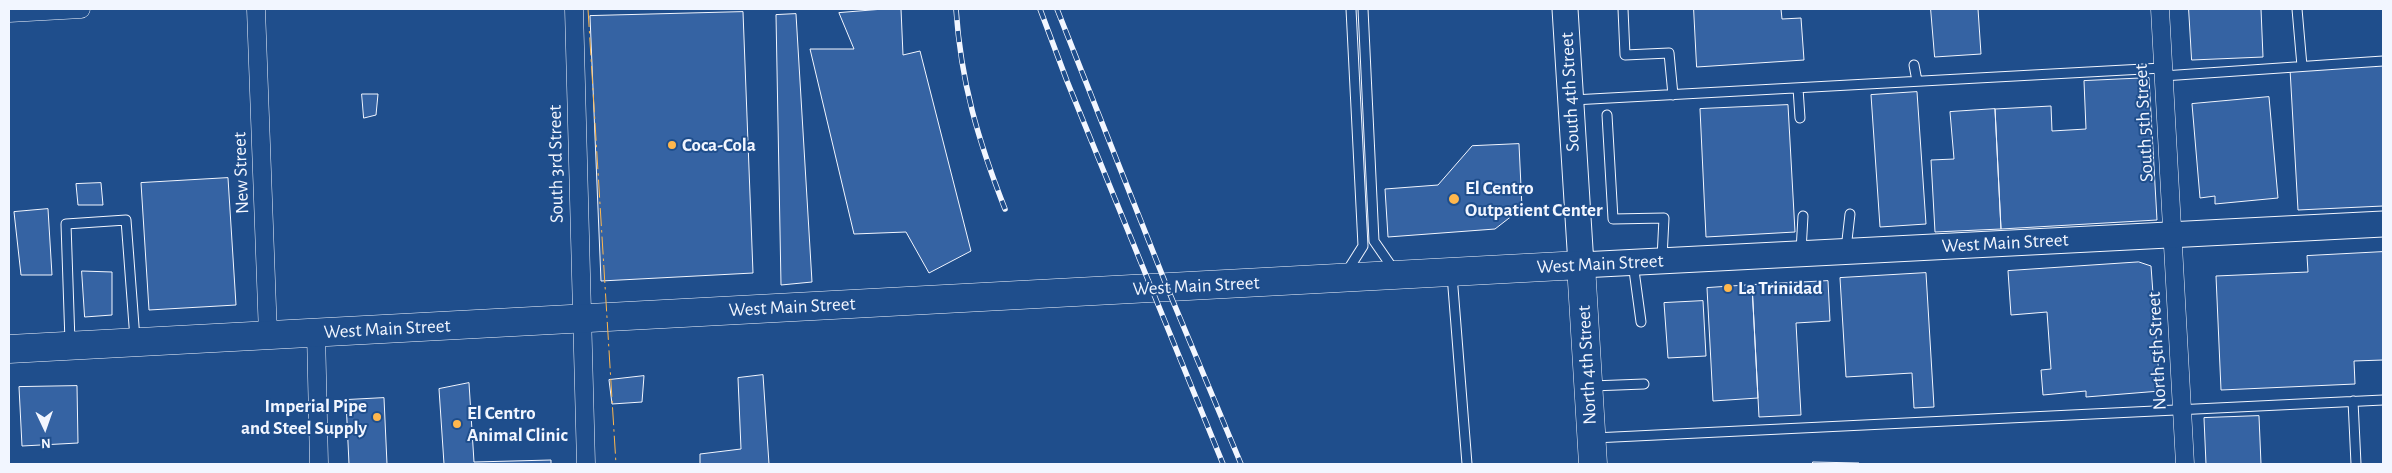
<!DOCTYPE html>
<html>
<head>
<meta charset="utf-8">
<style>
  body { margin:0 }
  #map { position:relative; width:2392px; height:473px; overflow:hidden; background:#1f4e8c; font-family:"Alegreya Sans",sans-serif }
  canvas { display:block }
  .frame { position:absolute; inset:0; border:10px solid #f2f6ff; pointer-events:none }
  .north { position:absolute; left:20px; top:403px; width:50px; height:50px; -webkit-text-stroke:4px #1f4e8c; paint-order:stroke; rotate:177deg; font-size:14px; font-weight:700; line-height:20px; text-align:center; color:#f2f6ff }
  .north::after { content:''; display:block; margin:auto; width:18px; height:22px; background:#f2f6ff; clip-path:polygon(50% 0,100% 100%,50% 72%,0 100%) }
</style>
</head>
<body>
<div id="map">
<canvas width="2392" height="473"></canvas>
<div class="frame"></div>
<div class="north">N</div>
</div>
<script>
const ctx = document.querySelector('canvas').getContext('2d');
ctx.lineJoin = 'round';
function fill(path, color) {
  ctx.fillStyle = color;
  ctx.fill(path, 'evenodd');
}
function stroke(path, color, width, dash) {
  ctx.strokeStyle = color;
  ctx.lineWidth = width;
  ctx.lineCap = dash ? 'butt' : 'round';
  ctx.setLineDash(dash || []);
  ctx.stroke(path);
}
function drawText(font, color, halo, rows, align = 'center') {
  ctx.font = font + ' "Alegreya Sans",sans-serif';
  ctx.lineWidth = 4;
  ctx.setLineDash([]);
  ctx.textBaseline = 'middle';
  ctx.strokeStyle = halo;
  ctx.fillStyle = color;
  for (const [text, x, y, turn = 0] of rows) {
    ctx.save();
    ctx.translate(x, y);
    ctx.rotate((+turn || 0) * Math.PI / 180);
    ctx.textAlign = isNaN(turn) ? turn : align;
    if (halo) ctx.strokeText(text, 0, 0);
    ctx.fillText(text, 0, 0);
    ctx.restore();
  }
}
const building = new Path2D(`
  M884,9H901L903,55L920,51L971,251L929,273L906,232L854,234L810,49H854L839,13Z
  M1694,9H1781L1782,19L1801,18L1804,60L1697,67Z
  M1931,9H1978L1981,54L1935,57Z
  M2189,9H2261L2263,57L2192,60Z
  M743,12L753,273L601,281L590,16Z
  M796,14L812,282L781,285L776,15Z
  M2383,64V206L2298,210L2290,69Z
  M2149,78L2157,220L2001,229L1995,109L2051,106L2052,131L2086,129L2084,81Z
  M1917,92L1926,224L1880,227L1871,95Z
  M362,94H378L376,115L364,118Z
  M2269,97L2278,198L2215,204V196L2200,198L2192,104Z
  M1788,105L1795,232L1706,237L1700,109Z
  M1995,109L2001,229L1935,232L1931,160L1954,159L1950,112Z
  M1519,144L1522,208L1495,229L1388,237L1385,189L1438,185L1472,146Z
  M228,178L236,305L149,310L141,183Z
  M101,183L103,205H78L76,184Z
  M48,209L52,275H21L14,212Z
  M2383,252V360L2354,361L2355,384L2221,390L2216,276L2308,272L2307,256Z
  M2139,262L2151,266L2160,391L2086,397V391L2043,395L2041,370L2051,369L2047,312L2011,315L2008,271Z
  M82,271L112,272V315L85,317Z
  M1926,273L1934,407L1914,408L1912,373L1846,377L1840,278Z
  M1828,281L1830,321L1796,323L1801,415L1759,417L1752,285Z
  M1752,285L1758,398L1713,401L1707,288Z
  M1703,301L1706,356L1668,358L1664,303Z
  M763,375L769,464H700V454L741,449L738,378Z
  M644,376L642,402L612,404L609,380Z
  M469,383L474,462L551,460V464H444L439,389Z
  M77,386L78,443L22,446L19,387Z
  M384,398L387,464H349L346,400Z
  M2259,416L2261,464H2206L2204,418Z
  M1813,462L1859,463V464H1813Z`);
fill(building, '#3563a3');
stroke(building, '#f2f6ff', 1);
const lane = new Path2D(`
  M1363,9L1374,241L1394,270
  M1623,9L1625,55L1669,53L1673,95
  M2297,9L2302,66
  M1914,65L1917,81
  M2163,76L2383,61
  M1798,88L1800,118
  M1573,100L2162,68
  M1607,115L1613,219L1664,218L1662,258
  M1846,249L1850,214
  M1801,251L1803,216
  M1633,263L1641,322
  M1346,273L1363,246L1351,9
  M1452,275L1467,464
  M70,342L66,224L126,220L135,339
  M1592,386L1644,384
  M2353,401L2356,464
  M1594,438L2383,400`);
const street = new Path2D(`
  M256,9L268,335
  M574,9L586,464
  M2160,9L2185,464
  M9,13L81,9
  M316,332L319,464`);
const secondary = new Path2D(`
  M1565,9L1581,265L2383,224`);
const primary = new Path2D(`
  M9,349L1581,265L1593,464`);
stroke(lane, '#f2f6ff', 11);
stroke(street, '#f2f6ff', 19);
stroke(secondary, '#f2f6ff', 27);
stroke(primary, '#f2f6ff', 29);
stroke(lane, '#1f4e8c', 9);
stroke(street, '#1f4e8c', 18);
stroke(secondary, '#1f4e8c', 25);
stroke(primary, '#1f4e8c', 28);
const rail = new Path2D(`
  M956,9C961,83 978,140 1005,209
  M1040,9L1067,81L1223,464
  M1057,9L1167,287L1241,464`);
stroke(rail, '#f2f6ff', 5.5);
stroke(rail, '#1f4e8c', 4, [11]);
stroke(new Path2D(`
  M588,9L616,464`), '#ffb74d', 1, [18, 4, 2.5, 4]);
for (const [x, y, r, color] of [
  [672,145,5,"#ffb74d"],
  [1454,199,6,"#ffb74d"],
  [1728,288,5,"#ffb74d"],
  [377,417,5,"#ffb74d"],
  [457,424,5,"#ffb74d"]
]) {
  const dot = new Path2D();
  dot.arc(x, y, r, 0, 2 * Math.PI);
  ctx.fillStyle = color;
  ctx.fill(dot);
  stroke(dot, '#1f4e8c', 2);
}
drawText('19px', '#f2f6ff', '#1f4e8c', [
  ["South 4th Street",1570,92,-93],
  ["South 5th Street",2144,123,-93],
  ["South 3rd Street",556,164,-91],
  ["New Street",241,173,-92],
  ["West Main Street",2005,243,-3],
  ["West Main Street",1600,264,-3],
  ["West Main Street",1196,286,-3],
  ["West Main Street",792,307,-3],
  ["West Main Street",387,329,-3],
  ["North 5th Street",2157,351,-93],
  ["North 4th Street",1587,365,-93]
]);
drawText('bold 19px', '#f2f6ff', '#1f4e8c', [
  ["Coca-Cola",682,145],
  ["El Centro",1465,188],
  ["Outpatient Center",1465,210],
  ["La Trinidad",1738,288],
  ["Imperial Pipe",367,406,"right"],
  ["and Steel Supply",367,428,"right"],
  ["El Centro",467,413],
  ["Animal Clinic",467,435]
], 'left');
</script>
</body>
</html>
